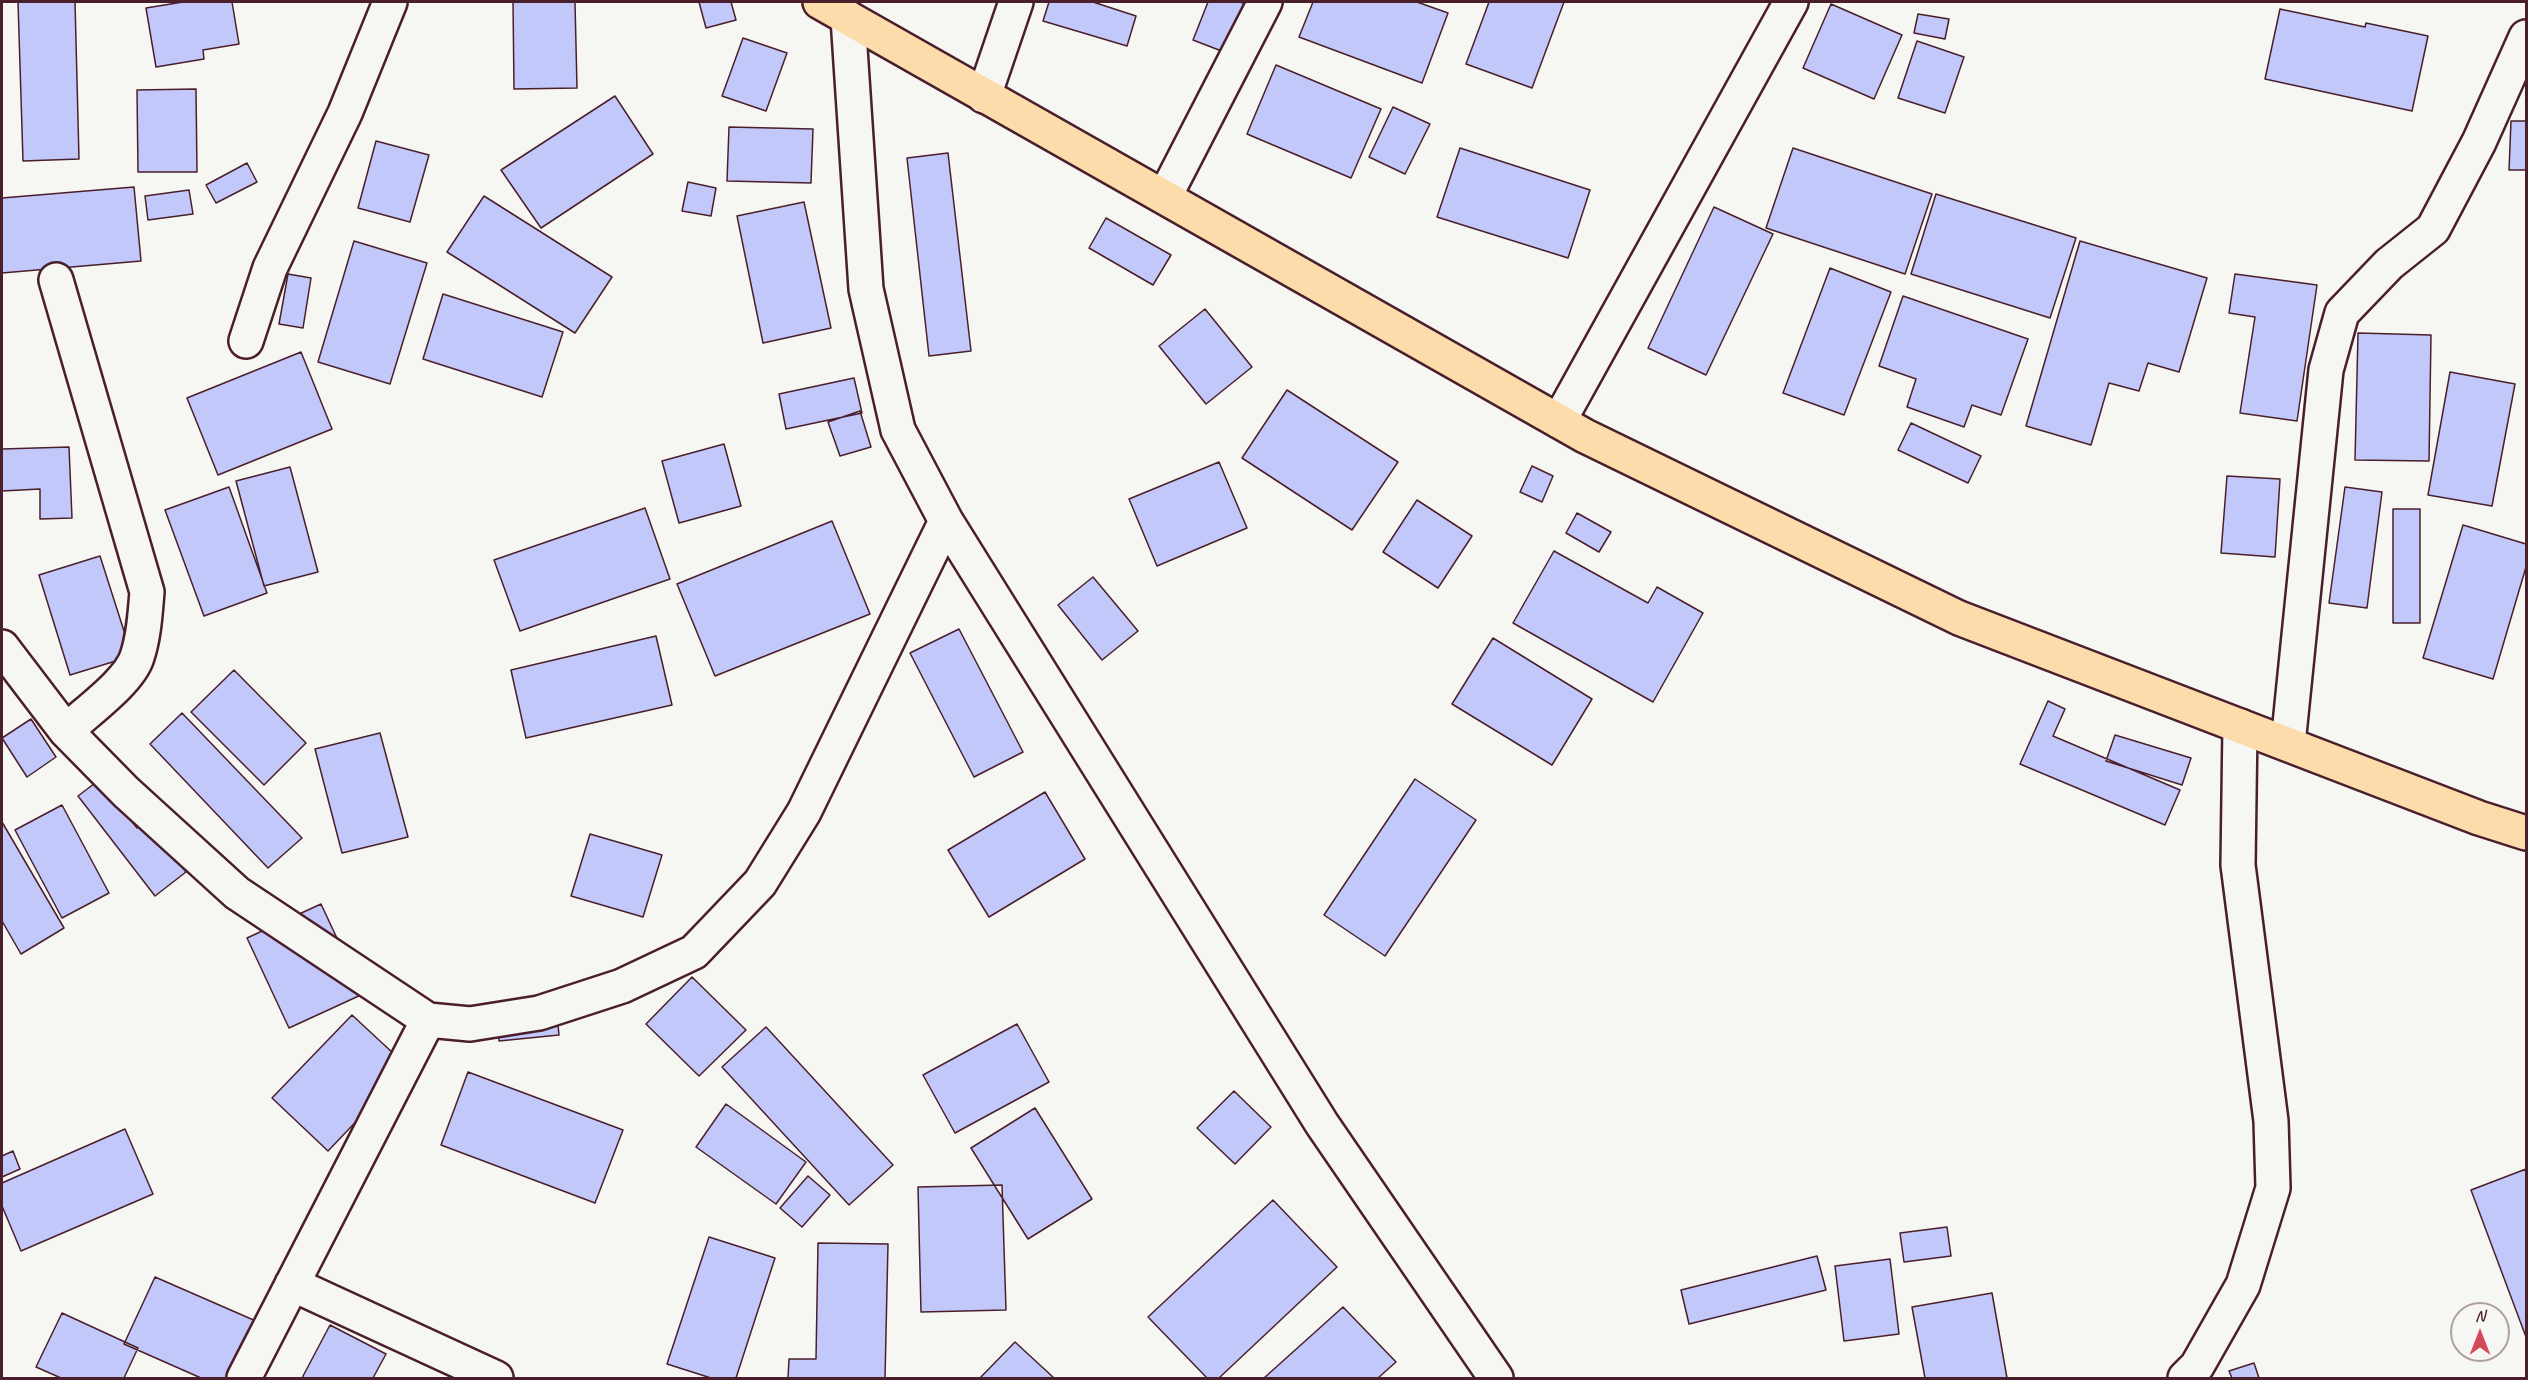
<!DOCTYPE html>
<html>
<head>
<meta charset="utf-8">
<style>
  body { margin:0 }
  #map { position:relative; width:2528px; height:1380px; overflow:hidden; background:#f6f6f2; font-family:Caveat,sans-serif }
  canvas { display:block }
  .frame { position:absolute; inset:0; border:3px solid #4a1f2b; pointer-events:none }
  .north { position:absolute; left:2450px; top:1302px; width:60px; height:60px; box-sizing:border-box; background:#f6f6f2; border:2px solid #b1a0a2; border-radius:50%; rotate:0deg; font-size:16px; font-weight:700; line-height:24px; text-align:center; color:#4a1f2b }
  .north::after { content:''; display:block; margin:auto; width:21px; height:27px; background:#d1495b; clip-path:polygon(50% 0,100% 100%,50% 72%,0 100%) }
</style>
</head>
<body>
<div id="map">
<canvas width="2528" height="1380"></canvas>
<div class="frame"></div>
<div class="north">N</div>
</div>
<script>
const ctx = document.querySelector('canvas').getContext('2d');
ctx.lineJoin = 'round';
function fill(path, color) {
  ctx.fillStyle = color;
  ctx.fill(path, 'evenodd');
}
function stroke(path, color, width, dash) {
  ctx.strokeStyle = color;
  ctx.lineWidth = width;
  ctx.lineCap = dash ? 'butt' : 'round';
  ctx.setLineDash(dash || []);
  ctx.stroke(path);
}
const building = new Path2D(`
  M18,2H75L79,159L23,161Z
  M183,2H232L239,44L203,50L204,59L156,67L146,8Z
  M513,2H575L577,88L514,89Z
  M699,2H731L736,20L706,28Z
  M1049,2H1093L1136,16L1127,46L1043,21Z
  M1208,2H1240L1257,8L1237,57L1193,40Z
  M1313,2H1417L1448,13L1422,83L1299,37Z
  M1489,2H1564L1532,88L1466,64Z
  M1831,4L1902,35L1874,99L1803,68Z
  M2280,9L2365,27L2366,23L2428,36L2412,111L2265,79Z
  M1918,14L1949,19L1945,39L1914,33Z
  M743,38L787,53L766,111L722,96Z
  M1917,41L1964,57L1945,113L1898,98Z
  M1276,65L1381,109L1351,178L1247,134Z
  M196,89L197,172H138L137,90Z
  M615,96L653,154L541,228L501,170Z
  M1393,107L1430,124L1405,174L1369,157Z
  M2511,121H2526V170H2509Z
  M729,127L813,129L811,183L727,181Z
  M376,141L429,155L410,222L358,208Z
  M1460,148L1590,190L1568,258L1437,217Z
  M1793,148L1932,194L1905,274L1766,228Z
  M948,153L971,351L929,356L907,158Z
  M247,163L257,182L216,203L206,185Z
  M688,182L716,188L711,216L682,211Z
  M134,187L141,261L2,273V198Z
  M189,190L193,214L148,220L145,196Z
  M1936,194L2076,238L2050,318L1911,274Z
  M484,196L612,277L575,333L447,252Z
  M804,202L831,328L763,343L737,216Z
  M1714,207L1773,234L1706,375L1648,348Z
  M1106,218L1171,255L1153,285L1089,248Z
  M354,241L427,263L390,384L318,362Z
  M2080,241L2207,278L2179,372L2148,363L2139,391L2109,383L2091,445L2026,426Z
  M1830,268L1891,292L1844,415L1783,393Z
  M288,274L311,278L303,328L279,324Z
  M2235,274L2317,285L2297,421L2240,413L2255,317L2229,313Z
  M443,294L563,332L542,397L423,359Z
  M1903,296L2028,339L2001,415L1972,405L1964,427L1907,407L1916,379L1879,366Z
  M1205,309L1252,367L1206,404L1159,346Z
  M2358,333L2431,335L2429,461L2355,460Z
  M301,352L332,429L218,475L187,398Z
  M2450,372L2515,384L2492,506L2428,495Z
  M854,378L862,413L786,429L779,394Z
  M1287,390L1398,462L1352,530L1242,458Z
  M860,411L871,447L840,456L828,422Z
  M1911,423L1981,456L1968,483L1898,450Z
  M724,444L741,506L679,523L662,461Z
  M69,447L72,518L40,519V489L2,491V449Z
  M1219,462L1247,528L1157,566L1129,499Z
  M1532,466L1553,476L1542,502L1520,492Z
  M290,467L318,572L264,586L236,481Z
  M2227,476L2280,479L2275,557L2221,553Z
  M229,487L267,593L204,616L165,510Z
  M2345,487L2382,492L2367,608L2329,603Z
  M1417,500L1472,536L1438,588L1383,552Z
  M645,508L670,579L520,631L494,560Z
  M2393,509H2420V623H2393Z
  M1577,513L1611,532L1599,552L1566,533Z
  M832,521L870,614L715,676L677,584Z
  M2463,525L2526,544V567L2493,679L2423,658Z
  M1554,551L1648,603L1657,587L1703,613L1653,702L1513,623Z
  M100,556L132,656L70,675L39,575Z
  M1093,577L1138,631L1102,660L1058,605Z
  M959,629L1023,752L974,777L910,653Z
  M656,636L672,705L526,738L511,670Z
  M1493,638L1592,699L1552,765L1452,704Z
  M234,670L306,743L264,785L191,712Z
  M2048,701L2065,709L2053,736L2180,790L2165,825L2020,764Z
  M182,713L302,838L268,868L150,744Z
  M31,719L56,757L27,777L2,738Z
  M380,733L408,837L342,853L315,749Z
  M2115,735L2191,758L2182,785L2106,761Z
  M1415,779L1476,820L1385,956L1324,915Z
  M99,780L137,828L147,821L186,872L155,896L78,796Z
  M1045,792L1085,859L989,917L948,850Z
  M62,805L109,893L62,918L15,830Z
  M2,822L64,928L21,954L2,921Z
  M590,834L662,855L643,917L571,896Z
  M321,904L363,994L289,1028L247,938Z
  M692,977L746,1030L699,1076L646,1024Z
  M352,1015L408,1067L328,1151L272,1098Z
  M557,1015L559,1035L499,1041L497,1020Z
  M1017,1024L1049,1082L955,1133L923,1075Z
  M766,1027L893,1165L849,1205L722,1067Z
  M468,1072L623,1130L595,1203L441,1145Z
  M1234,1091L1271,1127L1235,1164L1197,1128Z
  M726,1104L806,1162L776,1204L696,1147Z
  M1035,1108L1092,1199L1028,1239L971,1148Z
  M125,1129L153,1194L21,1251L2,1206V1183Z
  M13,1151L20,1169L2,1177V1156Z
  M2526,1169V1337L2471,1190Z
  M808,1176L830,1195L802,1227L780,1208Z
  M1002,1185L1006,1310L921,1312L918,1187Z
  M1273,1200L1337,1267L1219,1378H1207L1148,1317Z
  M1947,1227L1951,1256L1904,1262L1900,1233Z
  M709,1237L775,1258L736,1378H711L667,1364Z
  M818,1243L888,1244L885,1378H788L789,1359H816Z
  M1817,1256L1826,1290L1689,1324L1681,1290Z
  M1890,1259L1899,1334L1844,1341L1835,1266Z
  M155,1277L265,1325L241,1378H201L124,1344Z
  M1992,1293L2007,1378H1925L1912,1307Z
  M1343,1307L1396,1362L1378,1378H1264Z
  M62,1313L138,1348L124,1378H61L36,1367Z
  M330,1325L386,1354L373,1378H302Z
  M1015,1342L1054,1378H980Z
  M2254,1363L2259,1378H2232L2229,1371Z`);
fill(building, '#c2c8fa');
stroke(building, '#4a1f2b', 1.5);
const minor = new Path2D(`
  M848,18L866,289L898,430L946,521L1322,1124L1496,1378
  M984,96L1016,2
  M1165,196L1265,2
  M56,280L147,592C145,614 144,636 137,657C129,682 86,712 66,731
  M246,341L270,268L345,113L390,2
  M1559,421L1791,2
  M2,647L66,731L126,792L237,893L428,1020L470,1024L539,1013L622,986L694,952L760,883L804,812L946,521
  M2288,744L2326,370L2342,313L2389,264L2433,229L2479,142L2526,37
  M292,1284L496,1378
  M244,1378L428,1020
  M2185,1378L2197,1366L2243,1285L2273,1188L2271,1121L2238,865L2240,726`);
const major = new Path2D(`
  M820,2L1585,436L1959,618L2479,818L2526,833`);
stroke(minor, '#4a1f2b', 38);
stroke(major, '#4a1f2b', 38);
stroke(minor, '#f6f6f2', 33);
stroke(major, '#fddcac', 33);
</script>
</body>
</html>
